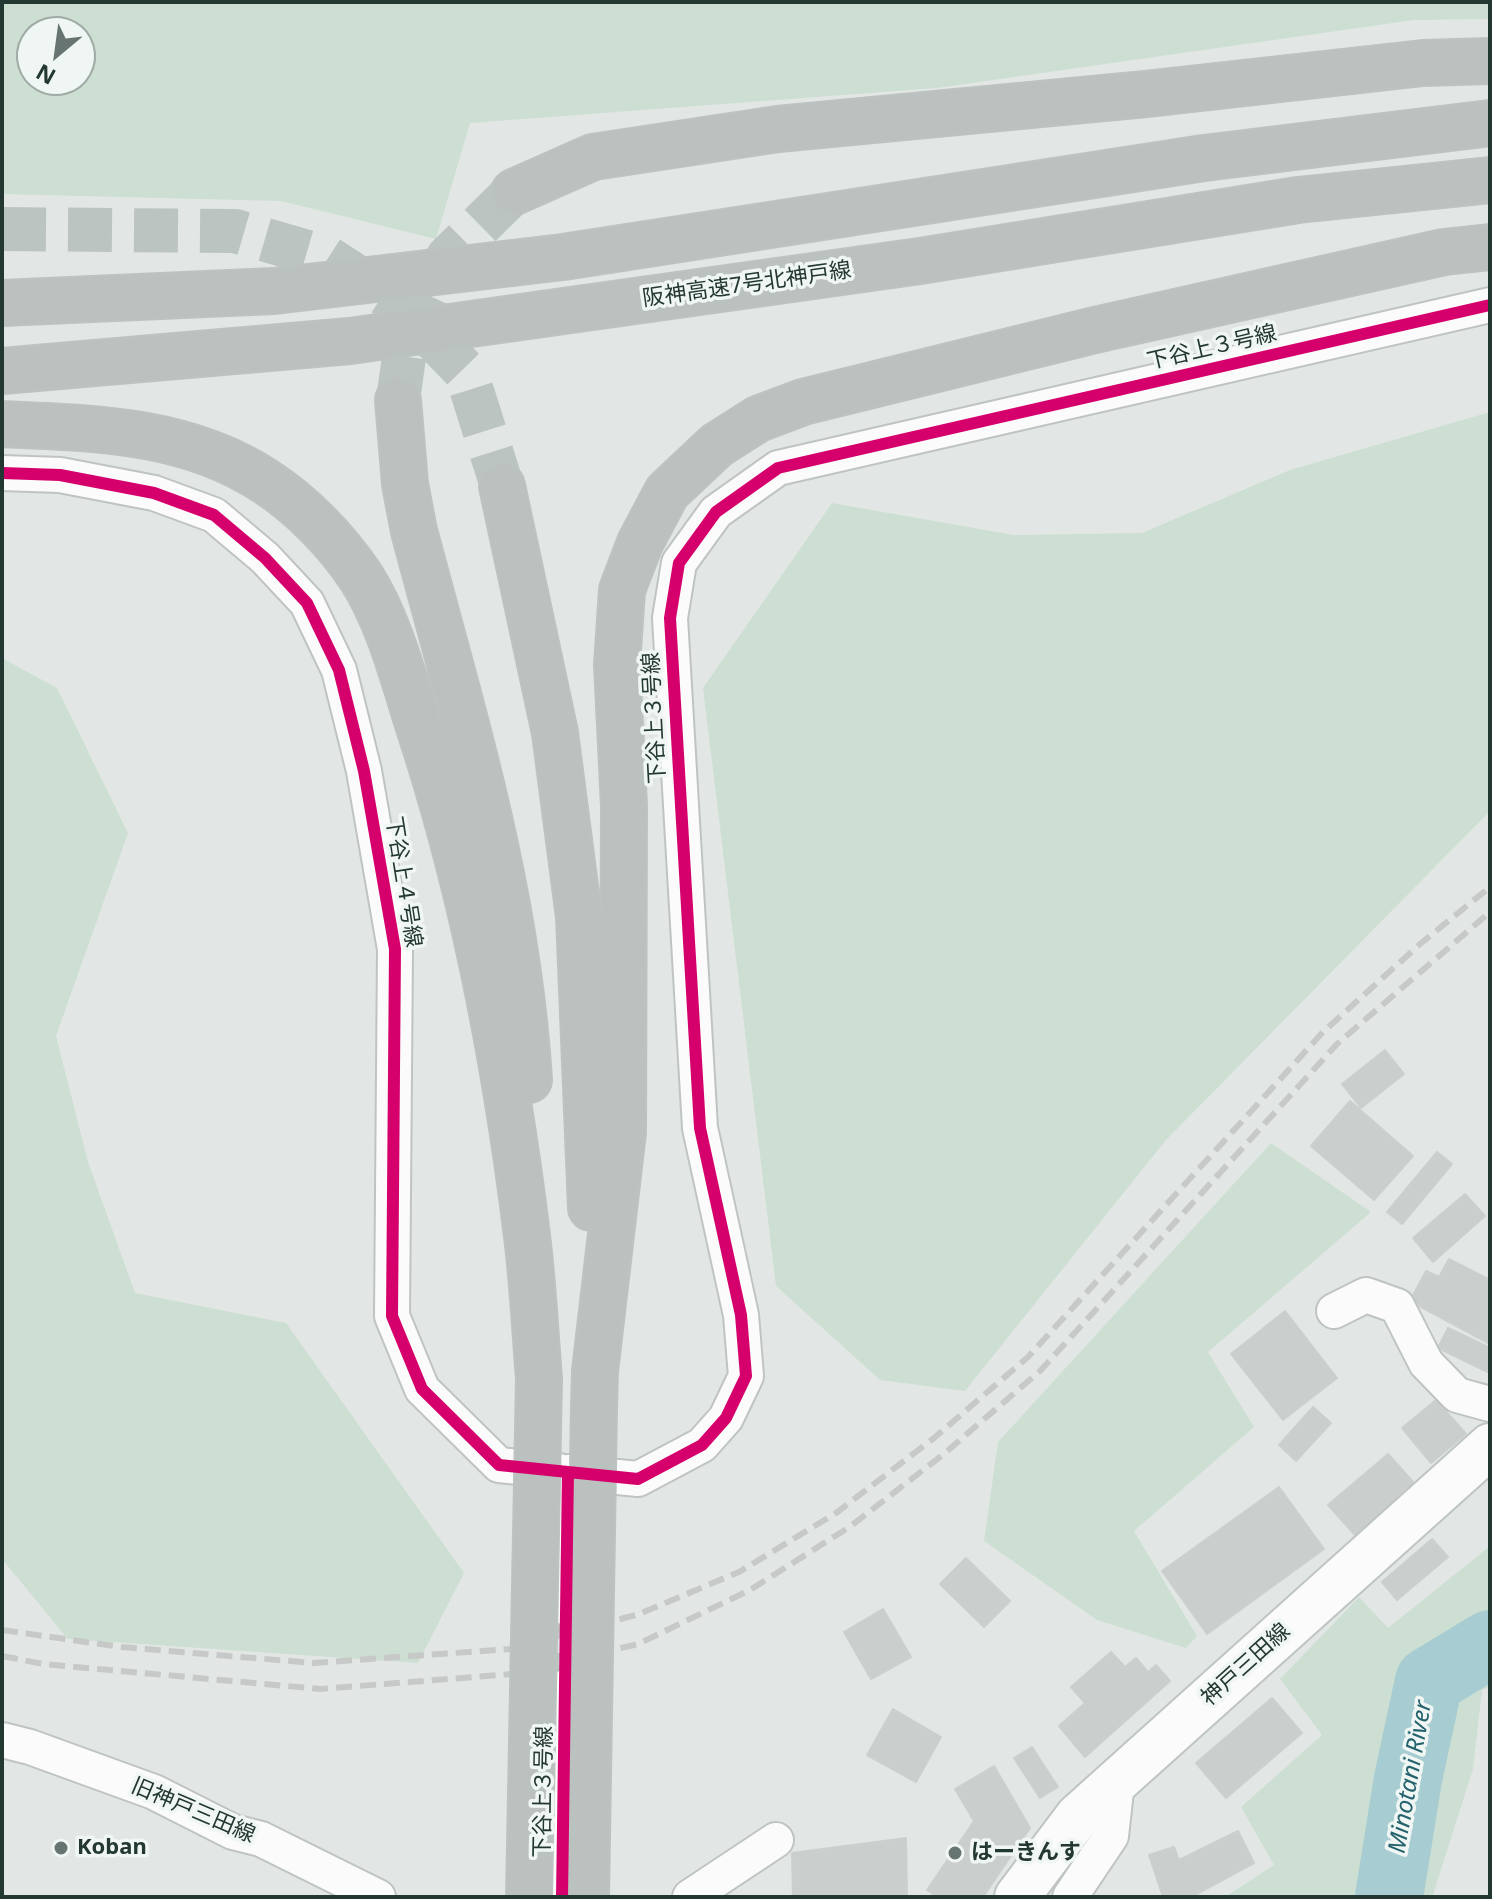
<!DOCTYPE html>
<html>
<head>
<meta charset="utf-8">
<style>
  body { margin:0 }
  #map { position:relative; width:1492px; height:1899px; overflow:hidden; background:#e2e7e5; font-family:"Noto Sans",sans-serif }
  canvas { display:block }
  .frame { position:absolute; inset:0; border:4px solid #233832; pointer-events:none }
  .north { position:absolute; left:16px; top:16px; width:80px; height:80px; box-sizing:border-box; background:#f0f6f3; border:2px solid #9eaaa6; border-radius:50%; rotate:209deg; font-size:22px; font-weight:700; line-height:32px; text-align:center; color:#233832 }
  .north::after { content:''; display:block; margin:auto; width:28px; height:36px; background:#667571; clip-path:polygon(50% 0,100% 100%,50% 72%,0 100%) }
</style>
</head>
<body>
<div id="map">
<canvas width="1492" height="1899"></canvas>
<div class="frame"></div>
<div class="north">N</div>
</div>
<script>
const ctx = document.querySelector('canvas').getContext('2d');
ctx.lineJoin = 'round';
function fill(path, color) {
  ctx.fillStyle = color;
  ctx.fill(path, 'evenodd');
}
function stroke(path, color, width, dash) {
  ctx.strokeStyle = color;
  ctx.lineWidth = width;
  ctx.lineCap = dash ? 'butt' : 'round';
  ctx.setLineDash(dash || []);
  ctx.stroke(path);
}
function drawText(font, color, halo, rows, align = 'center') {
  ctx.font = font + ' "Noto Sans","Noto Sans JP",sans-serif';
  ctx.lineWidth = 7;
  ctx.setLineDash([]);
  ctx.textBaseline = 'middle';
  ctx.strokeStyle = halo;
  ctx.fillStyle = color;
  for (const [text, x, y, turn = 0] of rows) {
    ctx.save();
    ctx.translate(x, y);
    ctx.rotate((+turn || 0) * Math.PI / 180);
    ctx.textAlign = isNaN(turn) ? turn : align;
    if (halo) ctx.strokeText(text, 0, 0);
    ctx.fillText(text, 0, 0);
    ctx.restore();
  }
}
fill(new Path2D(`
  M2,2H1490V19L1414,20L937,88L470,123L436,239L281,201L2,194ZM32,32H80V80H32Z
  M1490,412V811L1166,1140L965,1391L880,1380L776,1286L703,688L832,503L1014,535L1142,533L1290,470Z
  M2,658L57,688L128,833L56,1036L88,1162L135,1293L286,1323L464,1573L418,1663L68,1639L2,1559Z
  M1271,1143L1371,1212L1208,1352L1254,1427L1134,1531L1197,1636L1186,1648L1097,1620L984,1541L998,1442Z
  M1490,1546V1687L1482,1690L1473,1769L1433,1895L1225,1897L1274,1865L1241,1807L1322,1735L1280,1679L1359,1597L1388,1628Z`), '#cddfd2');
stroke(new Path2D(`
  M1389,1897L1408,1779L1429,1681L1490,1644`), '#a7ccd1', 68);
const building = new Path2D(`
  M1385,1050L1404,1074L1361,1108L1342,1084Z
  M1350,1101L1413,1156L1374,1200L1311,1146Z
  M1437,1152L1452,1164L1402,1224L1387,1212Z
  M1465,1194L1485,1216L1433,1262L1413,1238Z
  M1449,1259L1490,1280V1344L1410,1301L1426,1271L1439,1277Z
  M1285,1311L1337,1378L1283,1420L1231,1354Z
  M1448,1328L1490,1348V1373L1438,1348Z
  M1436,1400L1466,1434L1431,1463L1402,1428Z
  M1313,1407L1331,1423L1296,1461L1279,1445Z
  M1388,1454L1415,1484L1355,1535L1328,1505Z
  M1279,1487L1324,1549L1207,1634L1162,1571Z
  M1432,1539L1448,1557L1397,1600L1382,1582Z
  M966,1558L1010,1601L984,1627L940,1584Z
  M883,1609L911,1657L871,1679L844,1632Z
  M1111,1652L1125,1667L1136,1658L1148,1672L1156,1665L1170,1681L1085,1757L1059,1726L1085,1703L1071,1687Z
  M1272,1698L1302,1733L1226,1798L1196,1763Z
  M893,1709L941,1737L916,1782L867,1755Z
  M1032,1747L1058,1787L1040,1798L1014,1758Z
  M994,1766L1030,1828L983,1897H937L927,1890L974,1821L955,1789Z
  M1238,1831L1254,1863L1191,1897H1163L1149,1855L1174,1847L1179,1860Z
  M906,1838L907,1897H793L792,1853Z`);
fill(building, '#cacecc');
stroke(building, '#cbd0ce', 2);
stroke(new Path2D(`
  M565,1687L566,1608`), '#bcc4c1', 34, [34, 17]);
stroke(new Path2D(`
  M2,229L235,231L328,258L401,305L466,372L502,486
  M398,400L405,350L448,257L514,192`), '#bcc4c1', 44, [44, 22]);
const street = new Path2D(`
  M2,473L60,475L154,493L214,515L265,558L307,603L339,670L364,771L395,949L392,1316L422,1389L499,1465L559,1471
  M1334,1311L1366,1295L1397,1306L1426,1363L1457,1395L1490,1404
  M566,1608L568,1472L638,1479L702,1445L726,1418L746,1376L741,1315L700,1128L670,618L679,563L716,512L778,468L1490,305
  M2,1740L30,1747L154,1792L233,1832L261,1839L378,1897
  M562,1897L565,1687
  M690,1897L776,1840
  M1070,1897L1111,1836L1117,1782`);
const secondary = new Path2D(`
  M1017,1897L1078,1816L1490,1446`);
const highway = new Path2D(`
  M514,192L593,157L778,129L1146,94L1423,63L1490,61
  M2,303L274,291L563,257L1204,158L1490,123
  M2,371L350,341L920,261L1298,200L1490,180
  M398,400L405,484L414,531C463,716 517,887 529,1080
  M2,424C93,428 186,429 265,481C302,505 336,540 361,577C389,621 403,677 419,727C473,891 506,1064 527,1236C533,1283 535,1331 539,1378
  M502,486L555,733L579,917L591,1208
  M594,1408L595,1371L623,1132L624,806L617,665L622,590L640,543L667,492L717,445L758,419L803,402L1095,330L1444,252L1490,247`);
stroke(street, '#bfc4c2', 38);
stroke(secondary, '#bfc5c2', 48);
stroke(highway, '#bcc3c1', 48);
stroke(street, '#fbfbfb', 34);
stroke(secondary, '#fbfbfb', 44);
stroke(highway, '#bac1bf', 44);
stroke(new Path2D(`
  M2,1630L121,1647L314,1663L510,1649L639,1614L739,1572L836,1513L934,1438L1028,1357L1323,1032L1420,944L1490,887
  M2,1656L43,1664L320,1689L512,1674L638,1644L750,1590L851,1526L945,1453L1041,1370L1337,1044L1490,912`), '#c6c9c8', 6, [16, 8]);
const highwayBridge = new Path2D(`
  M529,1897L539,1378
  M586,1897L594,1408`);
stroke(highwayBridge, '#bcc3c1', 48, []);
stroke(highwayBridge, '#bac1bf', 44);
stroke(new Path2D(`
  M2,473L60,475L154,493L214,515L265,558L307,603L339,670L364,771L395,949L392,1316L422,1389L499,1465L568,1472
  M562,1897L568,1472L638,1479L702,1445L726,1418L746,1376L741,1315L700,1128L670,618L679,563L716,512L778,468L1490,305`), '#d6006c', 12);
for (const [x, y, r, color] of [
  [61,1848,8,"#667571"],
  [955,1853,8,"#667571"]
]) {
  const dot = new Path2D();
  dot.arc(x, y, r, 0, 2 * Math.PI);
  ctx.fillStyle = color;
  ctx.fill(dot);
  stroke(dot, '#f0f6f3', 3);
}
drawText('22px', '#233832', '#f0f6f3', [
  ["阪神高速7号北神戸線",747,285,-8],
  ["下谷上３号線",1212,348,-13],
  ["下谷上３号線",655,718,-93],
  ["下谷上４号線",403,882,81],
  ["神戸三田線",1246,1665,-42],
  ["下谷上３号線",544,1792,-89],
  ["旧神戸三田線",193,1811,23]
]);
drawText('bold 22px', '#233832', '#f0f6f3', [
  ["Koban",77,1848],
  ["はーきんす",971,1853]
], 'left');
drawText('italic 24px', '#24626d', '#f0f6f3', [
  ["Minotani River",1411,1777,-80]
]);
</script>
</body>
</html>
